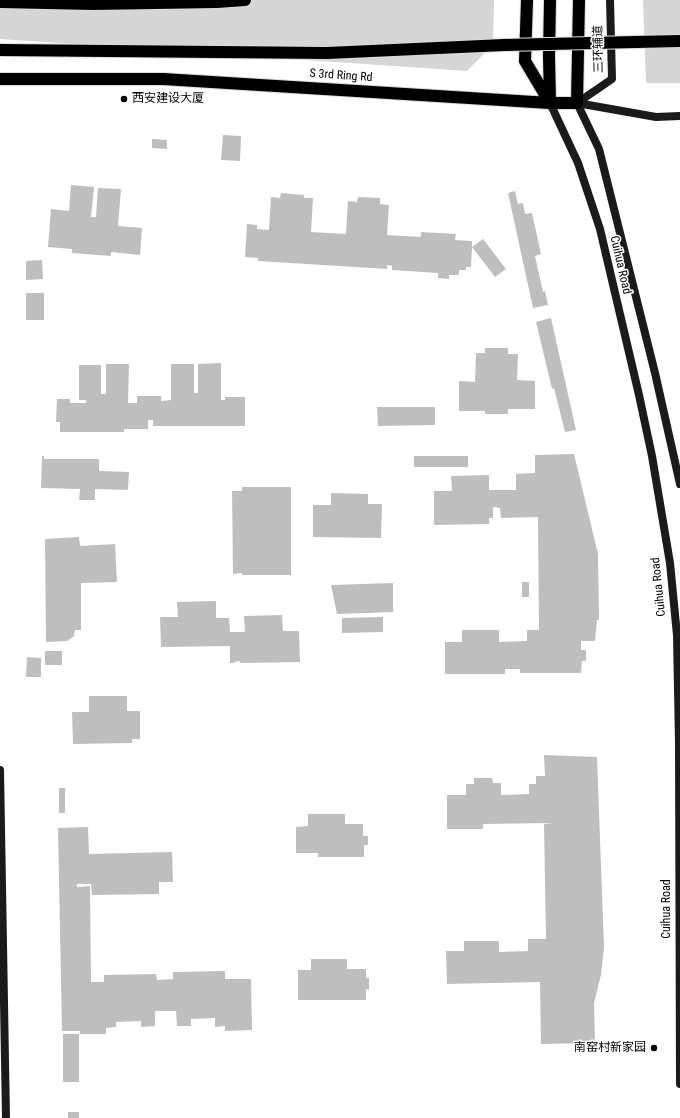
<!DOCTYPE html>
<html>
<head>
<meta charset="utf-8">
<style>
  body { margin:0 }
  canvas { display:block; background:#fff }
</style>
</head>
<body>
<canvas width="680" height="1118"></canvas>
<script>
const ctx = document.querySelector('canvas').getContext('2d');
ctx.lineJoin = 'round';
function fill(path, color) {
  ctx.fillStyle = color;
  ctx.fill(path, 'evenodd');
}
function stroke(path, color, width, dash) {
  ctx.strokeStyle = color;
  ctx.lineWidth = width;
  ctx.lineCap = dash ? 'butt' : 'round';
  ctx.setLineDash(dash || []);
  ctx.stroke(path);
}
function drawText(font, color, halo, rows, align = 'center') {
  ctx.font = font + ' "Roboto Condensed","Noto Sans SC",sans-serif';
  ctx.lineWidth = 3;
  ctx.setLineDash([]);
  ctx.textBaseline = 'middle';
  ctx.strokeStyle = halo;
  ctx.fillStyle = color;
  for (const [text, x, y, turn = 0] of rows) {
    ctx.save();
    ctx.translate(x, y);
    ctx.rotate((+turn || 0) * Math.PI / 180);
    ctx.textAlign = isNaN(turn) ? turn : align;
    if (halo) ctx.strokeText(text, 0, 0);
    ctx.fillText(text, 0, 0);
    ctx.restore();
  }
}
fill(new Path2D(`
  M0,0H494L493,45L467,71L0,39Z
  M643,0H680V83H646Z`), '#d5d5d5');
fill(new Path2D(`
  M223,135L241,136L240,161L221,160Z
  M152,139L167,140V149L152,148Z
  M71,185L94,187L91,217H96L98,188L121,189L118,226L142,228L140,255L111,252V256L72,253V249L48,247L51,209L69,211Z
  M515,191L518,204L523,203L525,214L532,213L541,254L535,256L543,292L545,291L548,305L533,308L508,193Z
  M281,193L304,195V198H313L311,232L346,234L348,201L357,202L358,197L380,198V204L389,205L387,235L421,237V232L456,234L455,240L472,241V247L483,239L506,269L495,277L472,247L471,267H466V270H459V275H449V279L438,278V273L392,270V266L387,265V269L258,261V258L245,257L247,224L257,225V229L269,230L271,197L280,198Z
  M42,260L43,279L26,280V261Z
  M26,293H44V320H26Z
  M551,318L576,430L565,432L554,388L552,389L536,322Z
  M485,348H508V354H518L517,380L535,381V409H508V414H485V411H459V381L475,382L476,353H485Z
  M221,363V400H225V397H245V426H153V420H148V429H124V432H60V422H56L57,399H70V403H86V400H79V365H101V394H106V364H129L128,403H137V396H161V401L171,400V364H194V393H198V364Z
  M377,407H435V425L378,426Z
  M574,454L598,554L599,620H597L595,641H581V650H586V661H582L581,673H520V669H505V674H445V642H462V630H499V642L527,641V630H539L538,517L501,518L500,508L493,507V518H489V524L434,525V491H452L451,476L489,475V490H516V474L535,473V455Z
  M42,456H44V459H99V471L129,472L128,490L95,489V500H79L80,489L41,488Z
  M414,456H468V467H414Z
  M242,487H291V575H242V573L233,574L232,491H242Z
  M331,493L368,494V504H382L381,538L313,537V505H331Z
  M79,537L80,546L115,544L117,582L81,583V630H75L74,636L67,641L46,642L45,539Z
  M522,582H529V597H522Z
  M393,583V612L337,614L331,585Z
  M216,601V618H229L230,632H245L244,616L282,615L283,631H299L300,662L240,663V661L234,662V663H230V646L161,647L160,617H178L177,602Z
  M383,617V632L342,633V618Z
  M45,651H62V665H45Z
  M27,657L41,658V677H26Z
  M89,696H127V711H140V739H132V743L73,744L72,712H89Z
  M544,755L597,757L604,947L601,975L594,1003L595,1043L541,1044L540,982L447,984L446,951H464V941H499V952L528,951V939H546L544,824L554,823L483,824V829H447V795H466V784H474V778H492L493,783H501V795L529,794V784H536V776H545Z
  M59,788H65V813H59Z
  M308,814H345V824H363V836H368V845H364V857H318V853H296V827L308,826Z
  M88,827L89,854L172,852L173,882H159V894L92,895L91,884H77V887L90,886L91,982H104V975L156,974L157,980L173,979V972L225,971V979H251L252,1030L225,1031V1026L215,1027V1018L191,1019V1026H177L176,1011H155V1026L141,1027V1021L116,1022V1027L106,1028V1034H80V1031H62L58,828Z
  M311,959H347V969H366V978H369V990L366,989V1000H298V970H311Z
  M63,1034H79V1082H63Z
  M68,1112H79V1118H68Z`), '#bebebe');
const highway = new Path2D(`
  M527,0L525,61L550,103
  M550,0L549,56L550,102
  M0,2L93,4L217,2L245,0
  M0,79H163L550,103H577L579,0`);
stroke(highway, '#dbdbdb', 14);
stroke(new Path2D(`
  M550,103L578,163L600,229L639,395L652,456L670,563L677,635L679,743L680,1084
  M577,103L599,149L655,373L680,484
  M577,103L612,79L610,0
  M577,103L656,117L680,116
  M0,770L6,1118`), '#1b1b1b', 8);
stroke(highway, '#000', 12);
const highwayBridge = new Path2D(`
  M0,50L327,53L504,45L680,41`);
stroke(highwayBridge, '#dbdbdb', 14, []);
stroke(highwayBridge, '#000', 12);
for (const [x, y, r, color] of [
  [124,99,4,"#000"],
  [654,1048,4,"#000"]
]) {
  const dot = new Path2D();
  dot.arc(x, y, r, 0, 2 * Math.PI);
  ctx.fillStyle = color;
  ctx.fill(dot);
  stroke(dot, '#fff', 1.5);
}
drawText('12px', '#000', '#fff', [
  ["三环辅道",599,49,-91],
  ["S 3rd Ring Rd",341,76,4],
  ["Cuihua Road",620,265,77],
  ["Cuihua Road",659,587,-96],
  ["Cuihua Road",667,909,-90]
]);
drawText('12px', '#000', '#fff', [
  ["西安建设大厦",132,99],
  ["南窑村新家园",646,1048,"right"]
], 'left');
</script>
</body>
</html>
